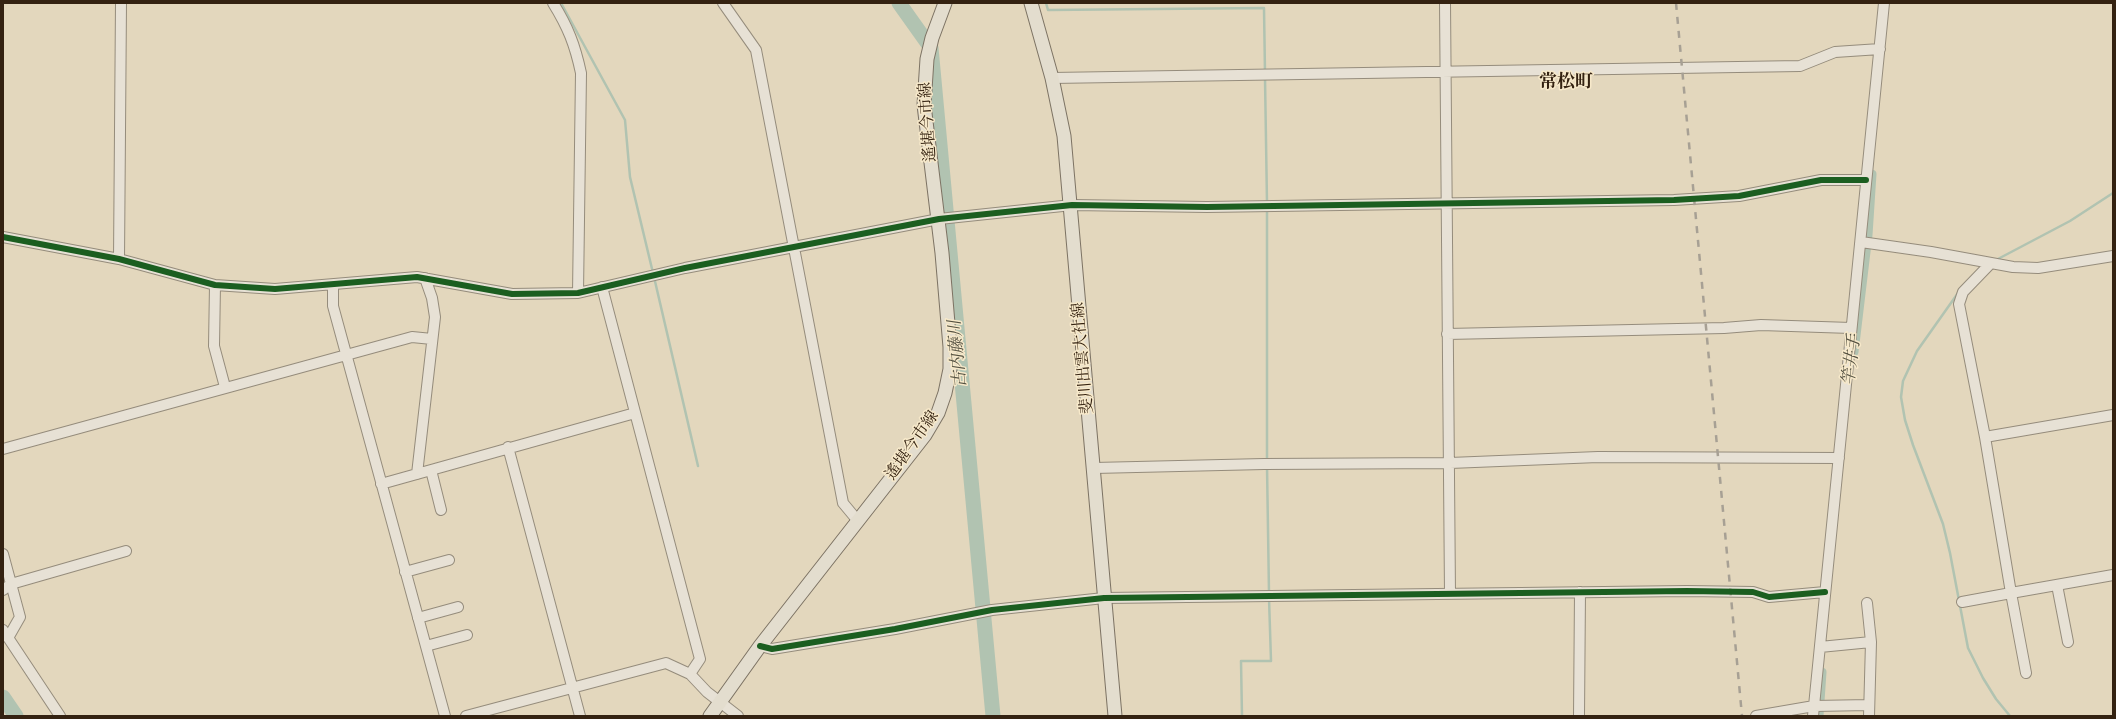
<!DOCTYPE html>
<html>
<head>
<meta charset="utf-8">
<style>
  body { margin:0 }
  #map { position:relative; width:2116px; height:719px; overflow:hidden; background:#e3d7bd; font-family:"IM FELL English",serif }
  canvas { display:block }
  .frame { position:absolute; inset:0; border:4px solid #342211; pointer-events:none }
</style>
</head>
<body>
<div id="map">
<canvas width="2116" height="719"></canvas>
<div class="frame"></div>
</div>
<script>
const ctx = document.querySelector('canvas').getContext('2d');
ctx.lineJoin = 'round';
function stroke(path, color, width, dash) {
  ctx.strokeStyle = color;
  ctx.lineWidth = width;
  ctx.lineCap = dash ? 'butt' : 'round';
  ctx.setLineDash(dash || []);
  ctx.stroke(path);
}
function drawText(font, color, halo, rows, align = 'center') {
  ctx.font = font + ' "IM FELL English","Noto Serif JP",serif';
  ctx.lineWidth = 3;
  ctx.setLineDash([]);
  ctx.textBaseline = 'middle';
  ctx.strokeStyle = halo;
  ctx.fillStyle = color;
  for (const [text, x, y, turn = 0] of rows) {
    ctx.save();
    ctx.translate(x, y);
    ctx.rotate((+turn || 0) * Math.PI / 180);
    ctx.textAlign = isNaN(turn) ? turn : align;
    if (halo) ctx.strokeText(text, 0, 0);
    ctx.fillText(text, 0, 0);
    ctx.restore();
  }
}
stroke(new Path2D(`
  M561,3L625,120L630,177L653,273
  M1046,3L1048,10L1264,8L1265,73
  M1265,78L1267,203
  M1996,260L2070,221L2113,193
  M654,277L698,466
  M1958,293L1917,351L1903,381L1901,397L1905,420L1913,445L1943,524L1950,553L1968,648L1983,678L1996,699L2010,716
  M1267,461V208
  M1267,466L1269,593
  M1242,716L1241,661H1271L1269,598`), '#b1c3b1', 2.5);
stroke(new Path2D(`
  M1854,352L1868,235L1872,174
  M1819,716L1822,672`), '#b1c3b1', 9);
stroke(new Path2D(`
  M899,3L931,48L993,716
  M3,697L16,716`), '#b1c3b1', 15);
const minor = new Path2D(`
  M553,3C568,27 575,45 581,73L578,293
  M723,3L756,50L843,503L858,521
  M1445,3L1450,593
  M1052,78L1800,66L1835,52L1880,49
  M3,237L119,259L215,285L275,289L417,277L512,294L578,293L685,268L939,219L1072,205L1207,207L1674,200L1739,196L1821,180H1866
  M1861,242L1931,252L2013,267L2038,268L2113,256
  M119,259L121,3
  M1991,263L1963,292L1959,304L1985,437L2011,593L2113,575
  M215,285L214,346L225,387
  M333,285V306L445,716
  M602,287L700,659L690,674
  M1447,334L1724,328L1761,325L1851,328
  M1985,437L2113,415
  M508,447L580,716
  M3,449L412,337L432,339
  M1094,468L1264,464L1450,463L1598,457L1839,458
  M431,470L441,510
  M417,474L435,317L432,298L425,278
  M381,484L635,413
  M3,554L20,617L8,638
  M405,572L449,560
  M2057,585L2068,642
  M3,590L11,584L126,551
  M1962,602L2011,593L2026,673
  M1867,603L1871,642L1869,716
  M418,618L458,607
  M3,630L60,716
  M426,646L467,635
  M760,646L772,649L895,629L992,610L1104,598L1687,591L1753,592L1769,597L1825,592
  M1820,647L1871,642
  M466,716L666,663L690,674L707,692L738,716
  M1579,716L1580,592
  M1756,716L1814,706L1869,705
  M1813,716L1884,3`);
const major = new Path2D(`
  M1031,3L1052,78L1064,136L1115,716
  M710,716L760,646L925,435L938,413L945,393L950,369V347L942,253L924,105L927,59L932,38L945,3`);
stroke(minor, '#958c7c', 12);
stroke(major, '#7d7364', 15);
stroke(minor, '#e7e1d5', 10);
stroke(major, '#e3ddce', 13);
stroke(new Path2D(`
  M1676,3L1742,716`), '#a7a094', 2.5, [7, 7]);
stroke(new Path2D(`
  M3,237L119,259L215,285L275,289L417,277L512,294L578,293L685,268L939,219L1072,205L1207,207L1674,200L1739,196L1821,180H1866
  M760,646L772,649L895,629L992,610L1104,598L1687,591L1753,592L1769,597L1825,592`), '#1b5e20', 6);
drawText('16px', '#342211', '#f7e9ca', [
  ["遙堪今市線",929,122,-94],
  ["斐川出雲大社線",1084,358,-95],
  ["遙堪今市線",913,446,-55]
]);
drawText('italic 17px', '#535040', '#f7e9ca', [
  ["古内藤川",959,354,-95],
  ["竿井手",1853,360,-83]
]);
drawText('bold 18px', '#342211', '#f7e9ca', [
  ["常松町",1566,83]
]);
</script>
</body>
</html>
